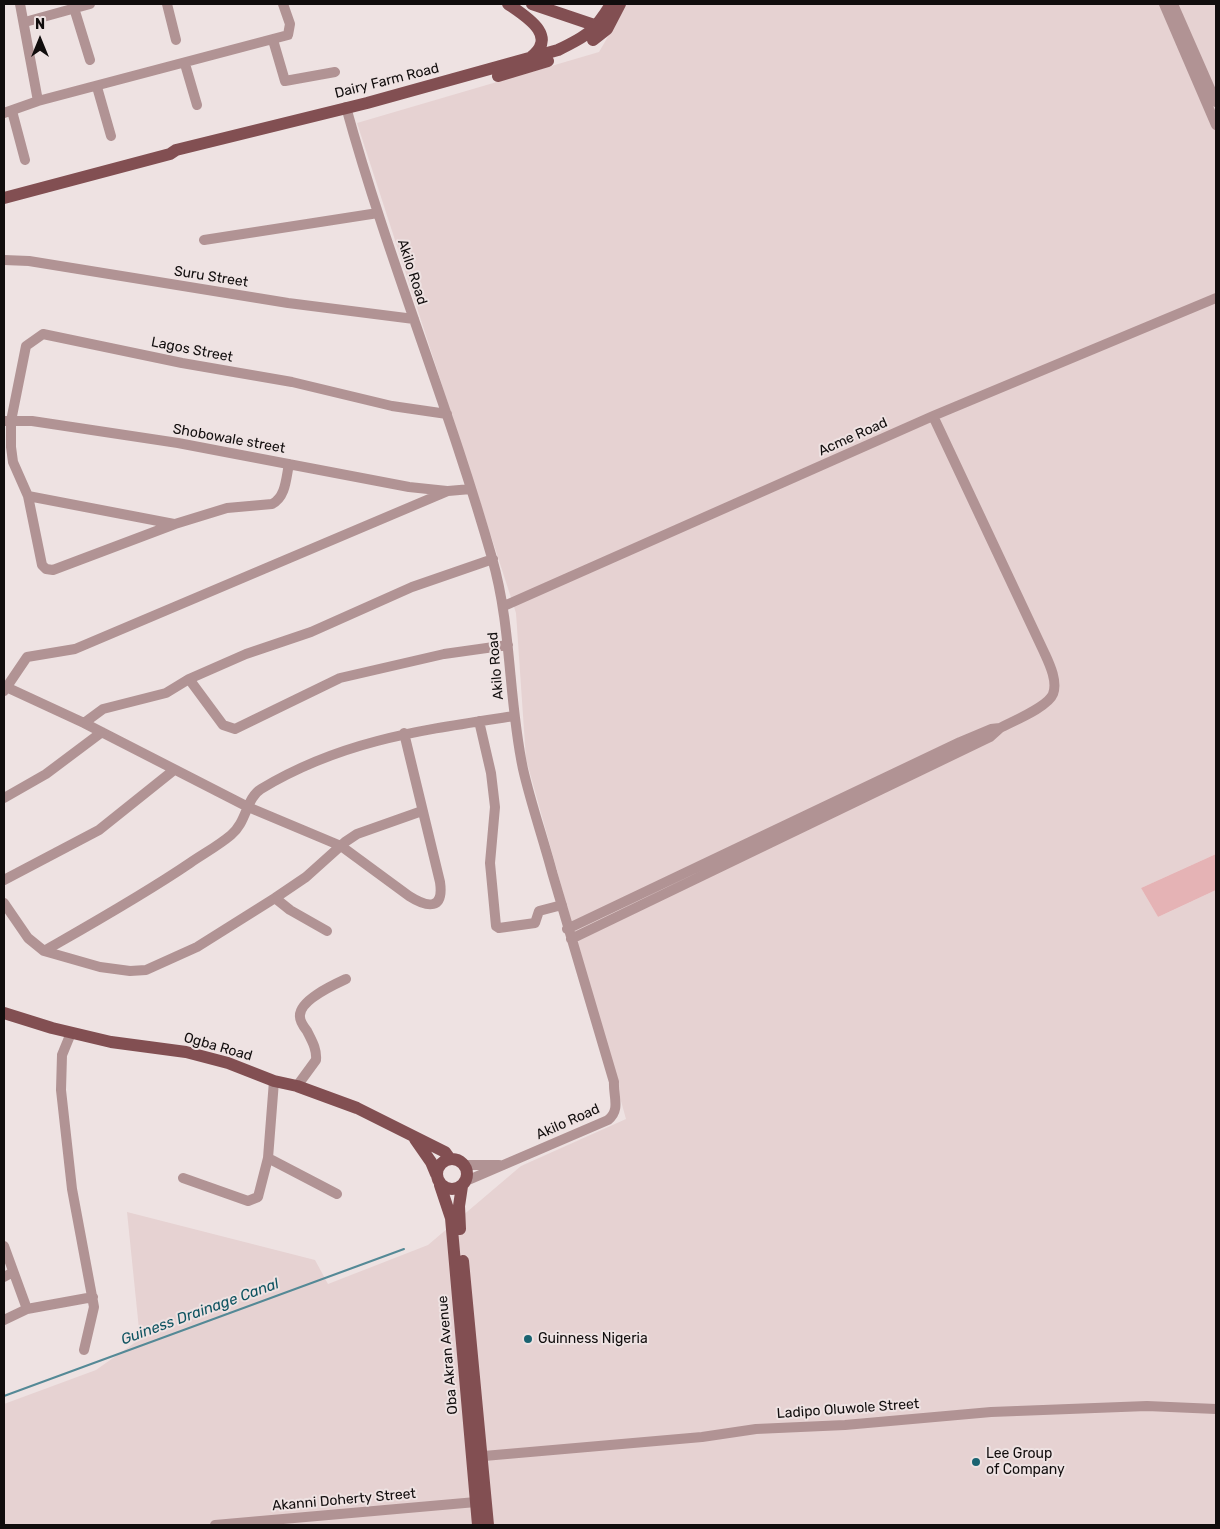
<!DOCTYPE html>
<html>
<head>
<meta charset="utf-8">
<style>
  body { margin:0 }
  #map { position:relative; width:1220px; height:1529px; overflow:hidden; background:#eee2e2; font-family:Rubik,sans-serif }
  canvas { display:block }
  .frame { position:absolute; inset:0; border:5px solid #110d0d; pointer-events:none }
  .north { position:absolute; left:15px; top:15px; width:50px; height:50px; -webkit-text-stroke:4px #eee2e2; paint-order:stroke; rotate:0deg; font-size:14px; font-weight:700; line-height:20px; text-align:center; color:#110d0d }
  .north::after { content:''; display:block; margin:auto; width:18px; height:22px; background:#110d0d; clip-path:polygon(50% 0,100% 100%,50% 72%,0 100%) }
</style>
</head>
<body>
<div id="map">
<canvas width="1220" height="1529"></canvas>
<div class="frame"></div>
<div class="north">N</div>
</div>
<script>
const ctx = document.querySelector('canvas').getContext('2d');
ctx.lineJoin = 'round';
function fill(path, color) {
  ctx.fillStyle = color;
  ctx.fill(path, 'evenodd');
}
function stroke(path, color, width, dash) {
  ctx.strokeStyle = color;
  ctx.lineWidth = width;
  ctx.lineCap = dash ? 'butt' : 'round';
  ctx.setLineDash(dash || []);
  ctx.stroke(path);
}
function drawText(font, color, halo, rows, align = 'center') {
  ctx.font = font + ' Rubik,sans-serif';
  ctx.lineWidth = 4;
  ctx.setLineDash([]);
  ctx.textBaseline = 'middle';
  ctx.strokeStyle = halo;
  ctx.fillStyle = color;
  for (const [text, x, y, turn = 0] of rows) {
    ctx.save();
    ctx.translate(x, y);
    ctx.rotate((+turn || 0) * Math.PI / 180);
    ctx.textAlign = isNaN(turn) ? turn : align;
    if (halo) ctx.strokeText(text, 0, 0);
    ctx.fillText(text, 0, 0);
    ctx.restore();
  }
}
fill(new Path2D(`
  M627,4H1216V854L1141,888L1158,917L1216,890V1525H4V1404L96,1370L140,1339L127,1212L315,1260L328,1284L428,1245L521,1166L626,1119L526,759L516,613L357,123L599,52Z`), '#e6d2d2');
fill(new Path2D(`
  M1216,854V890L1158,917L1141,888Z`), '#e5b3b5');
stroke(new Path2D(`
  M4,1396L404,1249`), '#548996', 2);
stroke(new Path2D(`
  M20,4L38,101
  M167,4L176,40
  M1164,4L1216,125
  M1173,4L1216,102
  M74,8L90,60
  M25,22L90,4
  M273,40L285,81L335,72
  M185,64L197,105
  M97,87L111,136
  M346,107C388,260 449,406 492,558C512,627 508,699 523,769C531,804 543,838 552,872C572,942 593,1012 614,1082C613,1096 621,1110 608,1120L466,1181
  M12,111L25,160
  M4,113L38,101L288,35L290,24L283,4
  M204,240L378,213
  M4,260L29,261L288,303L414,319
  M5,421H32L178,443L409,487L447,491
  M289,464C286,478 286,497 272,504L227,508L175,524L53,570L46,569L42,565L28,496L13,462L11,447V421L26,346L43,334L182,363L292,382L392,406L447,414
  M28,496L174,524
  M504,606L933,416L1216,298
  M189,679L223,725L235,729L340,678L444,654L508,645
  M4,686L84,723L248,807L341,846L409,896C428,908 444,910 440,882L404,733
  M4,691L27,657L75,649L448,491L471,489
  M479,721L491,773L495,807L490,863L496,926L499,928L535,923L539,911L562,905
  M84,723L103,709L166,693L189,679L246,654L311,632L412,587L493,559
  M4,798L46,774L102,732
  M4,880L99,830L174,770
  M275,898L290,910L327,931
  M4,903L28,938L44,951L100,967L130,971L146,970L197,947L275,898L306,877L345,842L357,834L422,811
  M567,929L960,742L991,729L1000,728C1013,721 1048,707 1053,694C1058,681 1049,663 1044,652L933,416
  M571,939L990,737L1000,728
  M44,951C93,923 143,895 190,863C203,854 218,846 231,835C247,822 246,798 261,789C342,740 423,730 514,716
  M71,1033L62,1055L61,1090L72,1189L94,1307L84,1350
  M297,1086L316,1060C317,1049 312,1041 307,1031C304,1027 300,1022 300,1017C298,1001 333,985 346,979
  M268,1158L337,1194
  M464,1165H499
  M183,1178L248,1201L258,1197L268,1158L274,1081
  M4,1246L27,1309
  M4,1277L13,1272
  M4,1320L27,1309L93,1297
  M484,1456L702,1437L756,1429L845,1425L991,1412L1147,1406L1216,1409
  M215,1525L476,1502`), '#b19394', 10);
stroke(new Path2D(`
  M508,4C527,17 559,36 530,58
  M532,4L603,28
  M593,40L607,29L620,4
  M498,76L548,61
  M4,198L170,154L176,150L367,103L558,50C587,36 594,32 611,4
  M4,1013L52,1028L111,1042L186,1052L228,1063L274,1081L297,1086L357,1108L445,1152L450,1159
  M415,1139L431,1162L436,1174
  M437 1174a15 15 0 1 1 30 0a15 15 0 1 1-30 0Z
  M440,1185L451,1218L478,1525
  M460,1229L459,1206L462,1186
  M463,1261L488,1525`), '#824f52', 12);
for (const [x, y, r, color] of [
  [528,1339,5,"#1a6371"],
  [976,1462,5,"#1a6371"]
]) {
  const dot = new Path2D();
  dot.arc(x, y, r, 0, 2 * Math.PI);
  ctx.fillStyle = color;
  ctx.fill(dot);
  stroke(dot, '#eee2e2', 2);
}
drawText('14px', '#110d0d', '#eee2e2', [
  ["Dairy Farm Road",387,81,-14],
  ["Akilo Road",412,272,72],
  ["Suru Street",211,277,9],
  ["Lagos Street",192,350,11],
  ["Acme Road",853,437,-24],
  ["Shobowale street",229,439,10],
  ["Akilo Road",496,666,-95],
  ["Ogba Road",218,1047,16],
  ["Akilo Road",568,1122,-24],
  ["Oba Akran Avenue",448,1355,-95],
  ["Ladipo Oluwole Street",848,1409,-4],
  ["Akanni Doherty Street",344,1500,-5]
]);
drawText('14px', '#110d0d', '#eee2e2', [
  ["Guinness Nigeria",538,1339],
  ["Lee Group",986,1454],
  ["of Company",986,1470]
], 'left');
drawText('italic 15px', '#0e5360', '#eee2e2', [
  ["Guiness Drainage Canal",200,1312,-20]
]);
</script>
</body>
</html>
